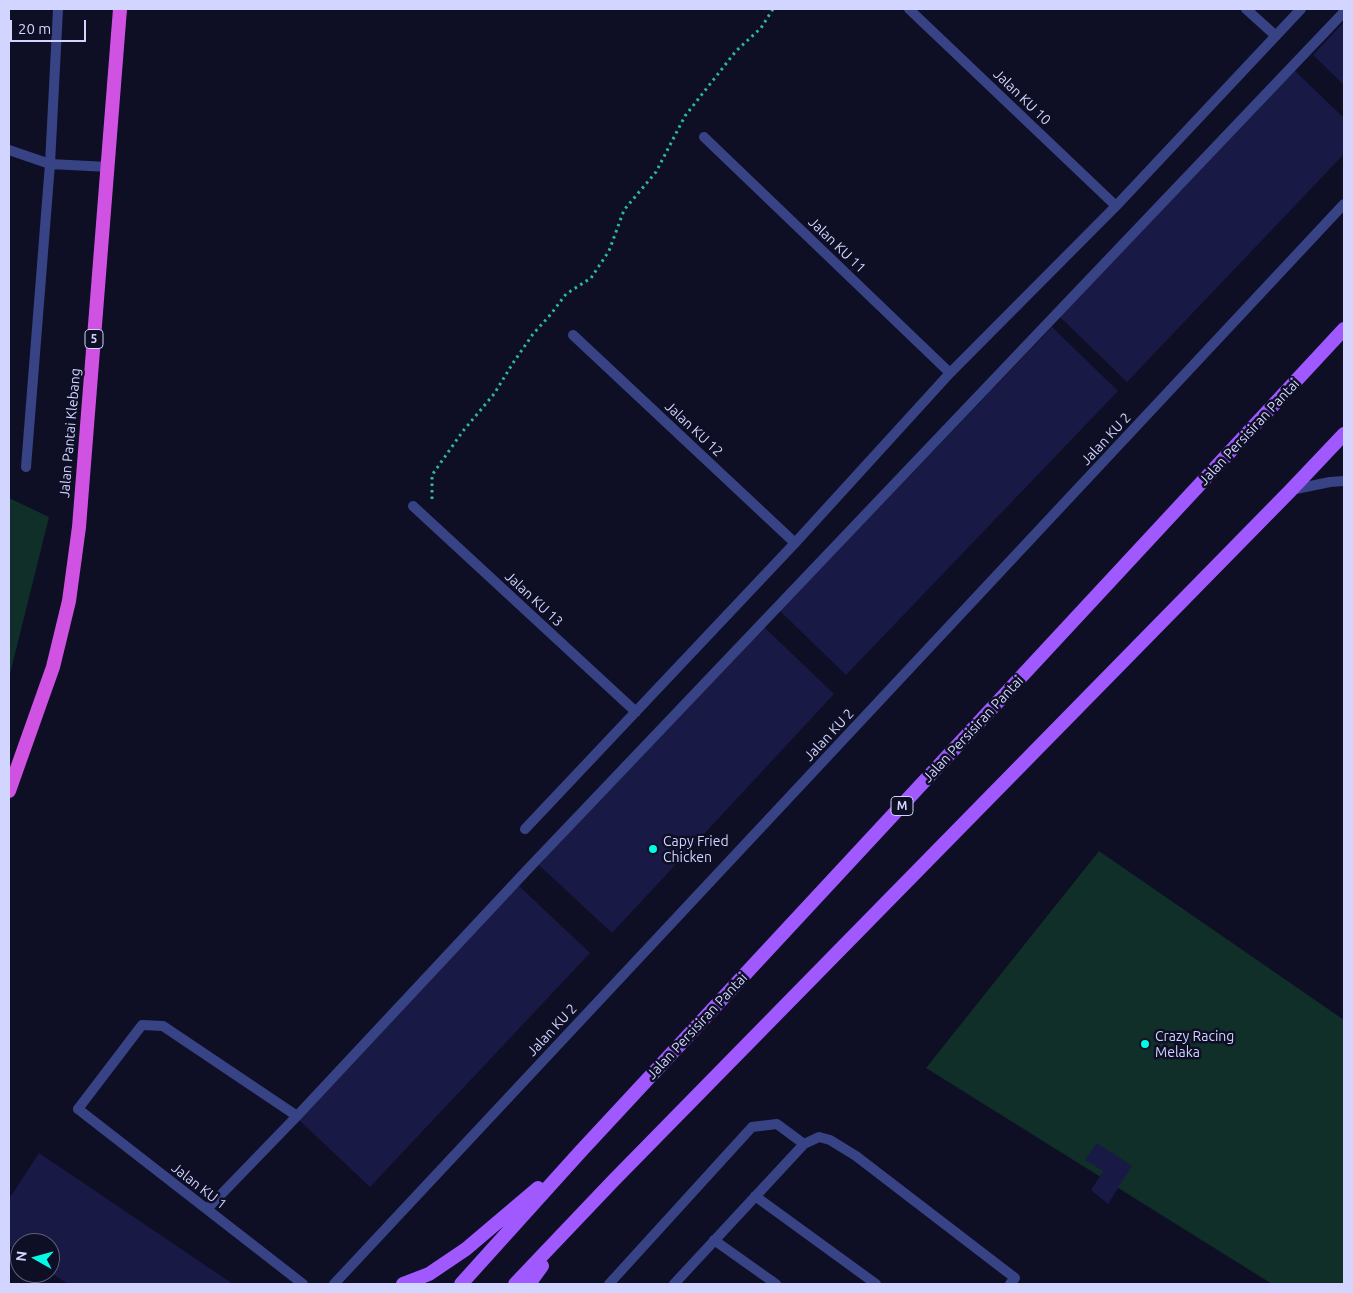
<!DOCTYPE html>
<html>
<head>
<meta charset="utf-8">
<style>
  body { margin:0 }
  #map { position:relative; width:1353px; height:1293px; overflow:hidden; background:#0e0e25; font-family:Ubuntu,sans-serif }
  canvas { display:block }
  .frame { position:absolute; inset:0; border:10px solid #d1d5ff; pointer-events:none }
  .north { position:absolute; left:10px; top:1233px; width:50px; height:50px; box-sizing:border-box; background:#0e0e25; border:1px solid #5c5e7c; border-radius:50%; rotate:277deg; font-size:14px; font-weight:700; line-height:20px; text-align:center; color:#d1d5ff }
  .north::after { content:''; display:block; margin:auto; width:18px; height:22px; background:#00fce4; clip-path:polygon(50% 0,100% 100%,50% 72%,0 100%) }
  .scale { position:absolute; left:10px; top:20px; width:76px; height:22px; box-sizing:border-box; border:2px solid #d1d5ff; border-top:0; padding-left:6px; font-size:15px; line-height:18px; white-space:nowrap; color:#d1d5ff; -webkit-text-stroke:4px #0e0e25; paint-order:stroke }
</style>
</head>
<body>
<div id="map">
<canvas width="1353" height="1293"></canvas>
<div class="frame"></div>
<div class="north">N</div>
<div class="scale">20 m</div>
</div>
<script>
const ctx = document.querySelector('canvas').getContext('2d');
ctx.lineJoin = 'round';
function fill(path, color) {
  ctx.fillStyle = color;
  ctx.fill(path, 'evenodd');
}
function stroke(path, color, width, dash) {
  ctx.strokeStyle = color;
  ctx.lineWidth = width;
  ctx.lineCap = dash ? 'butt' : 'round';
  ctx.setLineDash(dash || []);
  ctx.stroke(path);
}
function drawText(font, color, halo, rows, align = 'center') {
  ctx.font = font + ' Ubuntu,sans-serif';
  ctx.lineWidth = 5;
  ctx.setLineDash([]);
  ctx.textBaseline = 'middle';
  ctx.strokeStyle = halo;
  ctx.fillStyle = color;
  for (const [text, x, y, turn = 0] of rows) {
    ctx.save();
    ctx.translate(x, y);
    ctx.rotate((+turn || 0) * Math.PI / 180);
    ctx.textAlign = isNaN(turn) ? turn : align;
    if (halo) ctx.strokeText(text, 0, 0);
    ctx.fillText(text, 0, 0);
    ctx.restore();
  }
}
fill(new Path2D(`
  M9,498L49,517L9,678Z
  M1099,851L1344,1020V1284H1272L926,1068Z`), '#102f28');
fill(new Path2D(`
  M1344,22V85L1313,55Z
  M1294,70L1344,118V154L1127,382L1060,317Z
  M1052,327L1118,391L846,675L780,611Z
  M763,626L834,694L612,933L539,865Z
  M518,885L590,953L370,1187L298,1119Z
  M1097,1143L1132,1166L1108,1204L1091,1190L1103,1171L1085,1160Z
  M39,1153L233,1284H68L50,1272V1243H20V1253L9,1245V1199Z`), '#191946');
stroke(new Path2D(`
  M432,499V475L463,431L494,394L513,363L533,334L551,314L566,294L591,278L609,251L624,210L656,172L685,116L736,51L761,28L773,9`), '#2bba95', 3, [2.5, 4]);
stroke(new Path2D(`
  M50,164L58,9
  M78,1109L142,1025L163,1026L297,1116
  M755,1196L876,1284
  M207,1209L297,1116L527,870L1344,12
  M714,1240L776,1284
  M609,1284L752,1127L777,1124L804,1144
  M674,1284L804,1144L819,1137L830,1140L856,1156L1015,1278L1010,1284`), '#374385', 10);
stroke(new Path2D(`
  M909,9L1116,206
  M1246,9L1276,36
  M704,137L950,373
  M9,150L50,164L108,167
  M573,335L795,543
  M26,467L50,164
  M1291,490L1330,482L1344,481
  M413,506L636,712
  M525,829L795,543L950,373L1116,206L1301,9
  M78,1109L303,1284
  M334,1284L1344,204`), '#374385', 10);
stroke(new Path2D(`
  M403,1284L429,1274L466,1249L538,1188
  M461,1284L581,1151L1344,329
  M515,1284L613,1181L1291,490L1344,434
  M529,1284L542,1266`), '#a058ff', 14);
stroke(new Path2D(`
  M9,791L53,667L69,601L79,527L120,9`), '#d052e2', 14);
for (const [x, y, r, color] of [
  [653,849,5,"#00fce4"],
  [1145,1044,5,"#00fce4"]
]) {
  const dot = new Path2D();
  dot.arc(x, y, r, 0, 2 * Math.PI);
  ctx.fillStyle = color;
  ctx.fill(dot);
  stroke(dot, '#0e0e25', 2);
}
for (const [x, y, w] of [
  [94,339,18],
  [902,806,22]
]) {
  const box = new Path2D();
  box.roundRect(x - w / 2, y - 9.5, w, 19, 4);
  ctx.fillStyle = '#0e0e25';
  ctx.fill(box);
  stroke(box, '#d1d5ff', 1);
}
drawText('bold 12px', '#d1d5ff', null, [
  ["5",94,339],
  ["M",902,806]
]);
drawText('14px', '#d1d5ff', '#0e0e25', [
  ["Jalan KU 10",1022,97,44],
  ["Jalan KU 11",837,245,44],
  ["Jalan KU 12",694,429,43],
  ["Jalan Persisiran Pantai",1249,432,-47],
  ["Jalan Pantai Klebang",70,433,-85],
  ["Jalan KU 2",1106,439,-47],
  ["Jalan KU 13",534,599,43],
  ["Jalan Persisiran Pantai",973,729,-47],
  ["Jalan KU 2",829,735,-47],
  ["Jalan Persisiran Pantai",697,1026,-47],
  ["Jalan KU 2",552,1030,-47],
  ["Jalan KU 1",199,1186,38]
]);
drawText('14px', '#d1d5ff', '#0e0e25', [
  ["Capy Fried",663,841],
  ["Chicken",663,857],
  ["Crazy Racing",1155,1036],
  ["Melaka",1155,1052]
], 'left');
</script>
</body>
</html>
